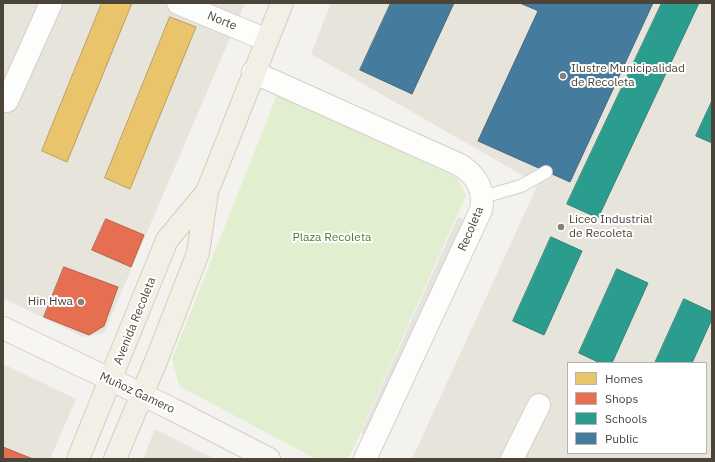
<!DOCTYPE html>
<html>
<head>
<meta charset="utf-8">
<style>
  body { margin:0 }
  #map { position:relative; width:715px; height:462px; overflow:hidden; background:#f4f2ee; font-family:"IBM Plex Sans",sans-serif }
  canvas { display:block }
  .frame { position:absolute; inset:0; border:4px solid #4b4439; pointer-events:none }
  .legend { position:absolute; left:567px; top:362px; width:140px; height:92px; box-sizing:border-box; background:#fff; border:1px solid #b7b4b0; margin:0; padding:5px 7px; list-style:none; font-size:12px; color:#4b4439 }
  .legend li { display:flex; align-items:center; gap:8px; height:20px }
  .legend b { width:20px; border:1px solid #b7b4b0 }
</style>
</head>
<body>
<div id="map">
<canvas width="715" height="462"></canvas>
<div class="frame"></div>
<ul class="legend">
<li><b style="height:11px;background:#e9c46a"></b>Homes</li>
<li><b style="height:11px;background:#e76f51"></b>Shops</li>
<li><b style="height:11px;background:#2a9d8f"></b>Schools</li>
<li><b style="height:11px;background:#457b9d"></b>Public</li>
</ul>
</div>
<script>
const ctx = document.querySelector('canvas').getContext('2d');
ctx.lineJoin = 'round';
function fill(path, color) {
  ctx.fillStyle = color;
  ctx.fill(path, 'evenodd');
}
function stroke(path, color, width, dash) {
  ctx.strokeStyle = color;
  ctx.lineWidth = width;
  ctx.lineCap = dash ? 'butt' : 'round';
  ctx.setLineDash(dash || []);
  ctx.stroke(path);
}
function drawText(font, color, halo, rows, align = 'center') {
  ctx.font = font + ' "IBM Plex Sans",sans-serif';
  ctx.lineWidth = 4;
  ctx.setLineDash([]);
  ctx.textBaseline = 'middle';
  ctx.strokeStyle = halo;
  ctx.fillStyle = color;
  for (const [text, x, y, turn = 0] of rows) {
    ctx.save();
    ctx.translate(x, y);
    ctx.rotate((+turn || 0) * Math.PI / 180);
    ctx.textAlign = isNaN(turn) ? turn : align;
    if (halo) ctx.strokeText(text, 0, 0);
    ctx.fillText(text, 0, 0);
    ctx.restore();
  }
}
fill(new Path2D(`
  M3,3H245L104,333L83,337L3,298Z
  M331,3H712V459H412L538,184L311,54ZM568,363H706V453H568Z
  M3,364L76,399L50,459H3Z
  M155,429L214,459H143Z`), '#e7e4dc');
fill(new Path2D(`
  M277,95L456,177L466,195L350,456L342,459H316L179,386L172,359Z`), '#e1eecf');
fill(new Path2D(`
  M458,217L467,221L370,436L361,433Z`), '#e6e3df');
const homes = new Path2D(`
  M102,3H132L67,162L42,151Z
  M170,17L196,27L130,189L105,178Z`);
fill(homes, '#e9c46a');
stroke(homes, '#ba9e5b', 1);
const shops = new Path2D(`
  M106,219L144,235L131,267L92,250Z
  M64,267L118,287L104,326L89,335L44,317Z
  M3,447L33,459H3Z`);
fill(shops, '#e76f51');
stroke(shops, '#b8624a', 1);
const schools = new Path2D(`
  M662,3H699L598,218L567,204Z
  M712,101V143L696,136Z
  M551,237L582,251L544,335L513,321Z
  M617,269L648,283L612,363H600L579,353Z
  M684,299L712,312V319L692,363H655Z`);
fill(schools, '#2a9d8f');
stroke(schools, '#348275', 1);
const public = new Path2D(`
  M391,3H454L412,94L360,70Z
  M520,3H653L570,182L478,141L538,11Z`);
fill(public, '#457b9d');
stroke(public, '#476a7f', 1);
const lane = new Path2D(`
  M483,197L521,186L546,172`);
const street = new Path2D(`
  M178,3L267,40
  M253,72L460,165C477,176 485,190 481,210L365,459
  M7,101L51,3
  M512,459L539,405`);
const secondary = new Path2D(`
  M3,328L172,409L269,459`);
const primary = new Path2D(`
  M78,459L167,240L207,192
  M115,459L156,361L198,253L207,192L282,3`);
stroke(lane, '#d2d0cb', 14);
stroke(street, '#d2d0cb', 24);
stroke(secondary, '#d3cfc5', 24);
stroke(primary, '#d6cebb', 24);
stroke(lane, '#fdfdfc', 12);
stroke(street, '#fdfdfc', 22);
stroke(secondary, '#f7f6f1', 22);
stroke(primary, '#f2efe6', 22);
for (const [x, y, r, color] of [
  [563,76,4,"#868178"],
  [561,227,4,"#868178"],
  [81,302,4,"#868178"]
]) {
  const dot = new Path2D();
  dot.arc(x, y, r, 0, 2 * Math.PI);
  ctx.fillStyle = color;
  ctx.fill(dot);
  stroke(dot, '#fff', 1.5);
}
drawText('12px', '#4b4439', '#fff', [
  ["Norte",222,21,22],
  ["Recoleta",471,229,-67],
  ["Avenida Recoleta",135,321,-68],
  ["Muñoz Gamero",137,393,25]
]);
drawText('12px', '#4b4439', '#fff', [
  ["Ilustre Municipalidad",571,69],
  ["de Recoleta",571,83],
  ["Liceo Industrial",569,220],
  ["de Recoleta",569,234],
  ["Hin Hwa",73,302,"right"]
], 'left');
drawText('12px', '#4a7f2a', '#fff', [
  ["Plaza Recoleta",332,238]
]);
</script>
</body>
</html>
